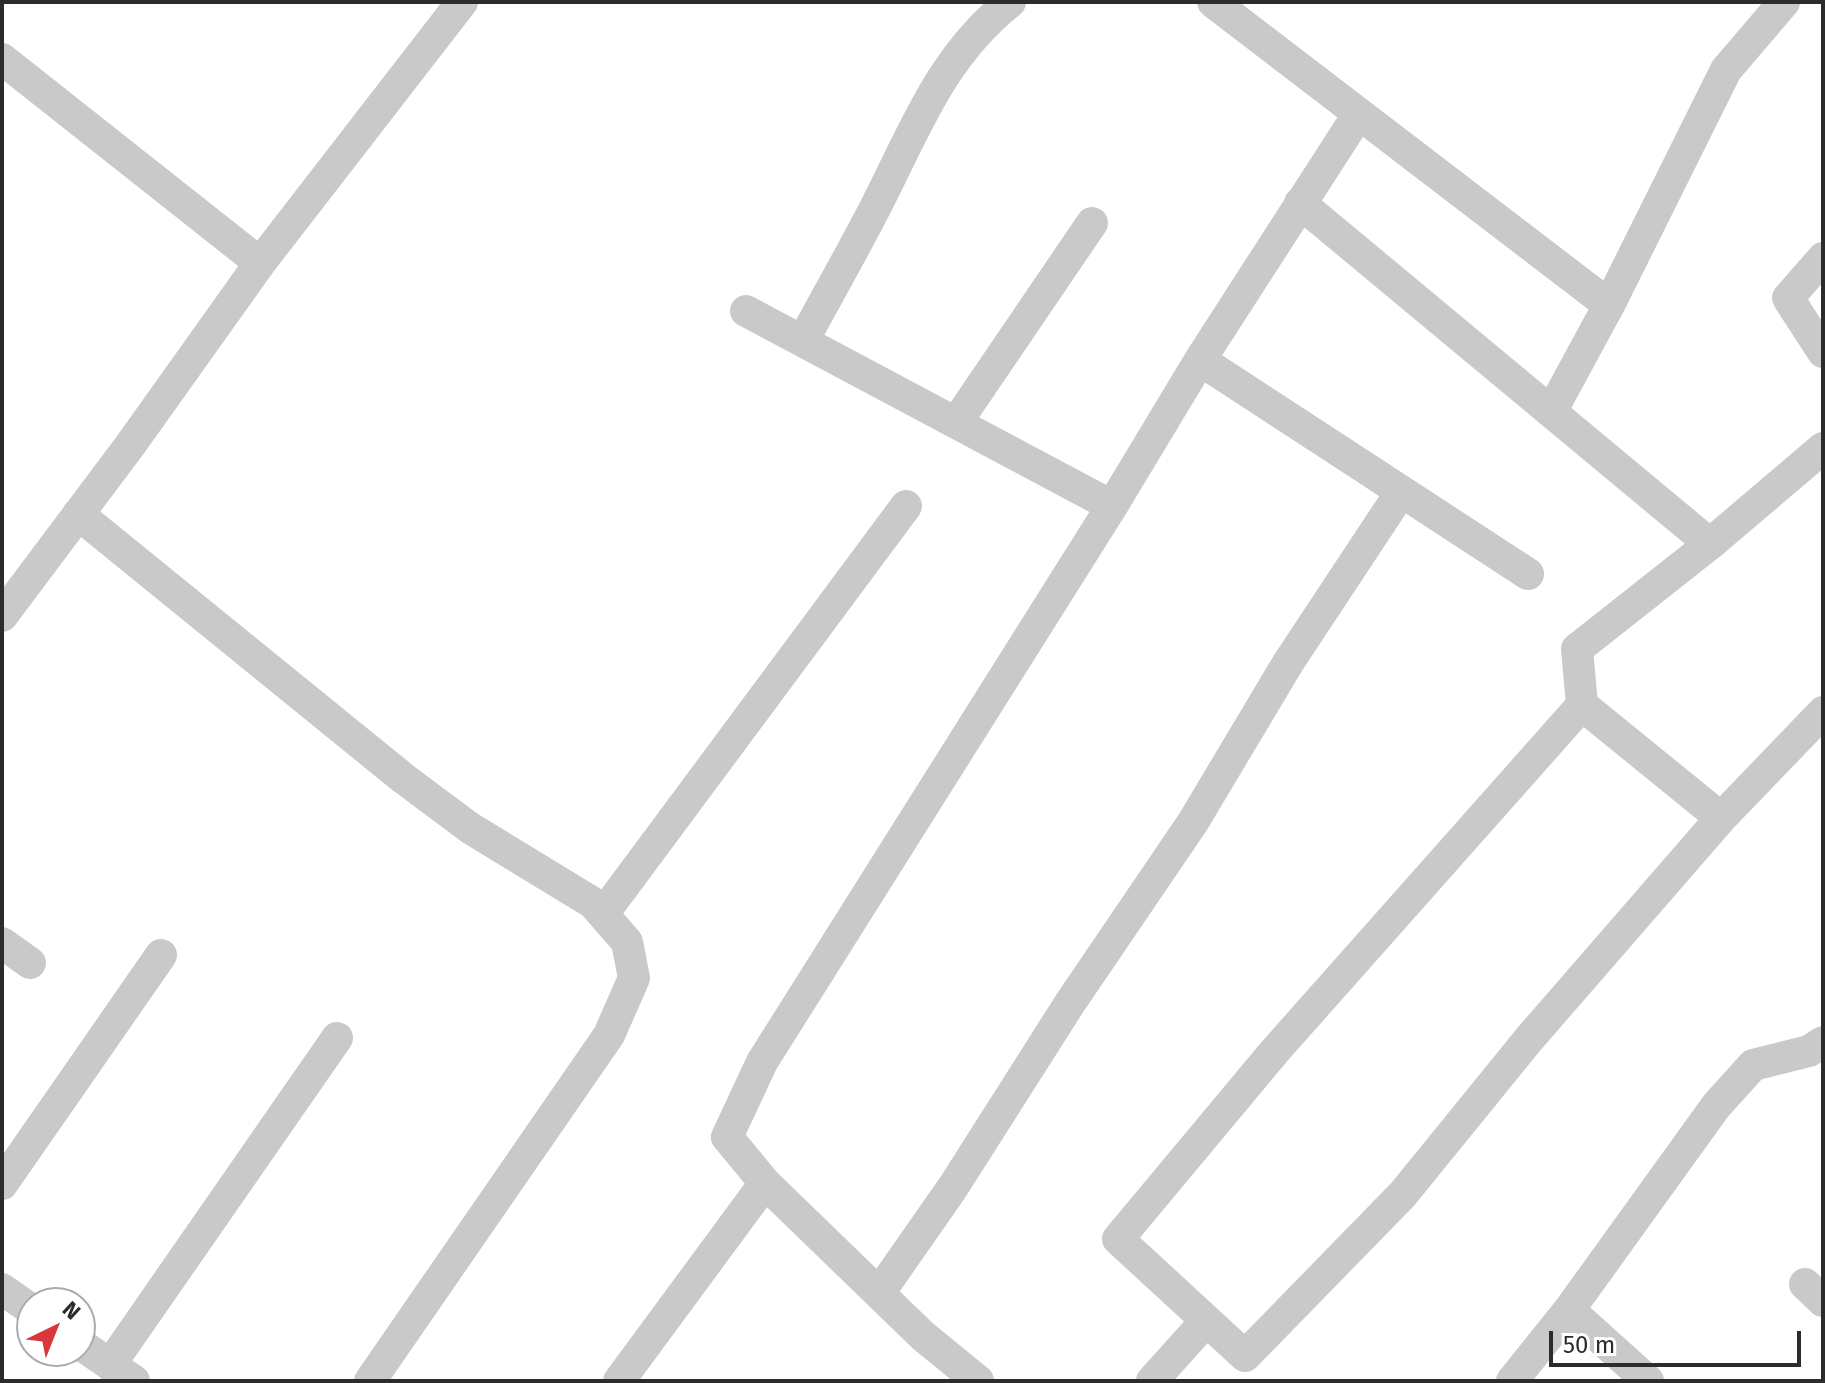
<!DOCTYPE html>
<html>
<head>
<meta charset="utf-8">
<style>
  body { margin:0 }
  #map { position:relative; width:1825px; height:1383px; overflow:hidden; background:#fff; font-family:"Fira Sans",sans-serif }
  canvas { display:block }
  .frame { position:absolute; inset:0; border:4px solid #2c2c2c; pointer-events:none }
  .north { position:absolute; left:16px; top:1287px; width:80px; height:80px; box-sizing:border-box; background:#fff; border:2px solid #ababab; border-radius:50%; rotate:43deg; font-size:22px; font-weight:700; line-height:32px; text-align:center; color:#2c2c2c }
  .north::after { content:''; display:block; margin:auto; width:28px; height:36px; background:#d9383a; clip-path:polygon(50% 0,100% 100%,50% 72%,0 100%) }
  .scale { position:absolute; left:1549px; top:1331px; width:252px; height:36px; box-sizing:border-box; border:4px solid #2c2c2c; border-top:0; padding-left:10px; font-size:24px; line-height:28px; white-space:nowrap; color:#2c2c2c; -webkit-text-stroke:6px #fff; paint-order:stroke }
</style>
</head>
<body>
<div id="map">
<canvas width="1825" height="1383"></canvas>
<div class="frame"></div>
<div class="north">N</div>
<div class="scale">50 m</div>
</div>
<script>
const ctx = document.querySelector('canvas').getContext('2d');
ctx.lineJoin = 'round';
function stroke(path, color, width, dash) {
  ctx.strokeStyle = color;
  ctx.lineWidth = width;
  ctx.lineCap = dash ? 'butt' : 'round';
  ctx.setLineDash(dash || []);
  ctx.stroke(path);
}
stroke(new Path2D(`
  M1213,2L1609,305L1726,70L1784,2
  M2,59L260,263
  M1300,203L1710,544L1823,448
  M1823,258L1788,298L1823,352
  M746,311L1112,506
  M803,341C827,296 853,251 876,206C915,130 941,57 1010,2
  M1200,360L1358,115
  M1551,412L1609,305
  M956,423L1092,223
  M78,514L403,778L470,828L593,903L627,942L634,978L609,1035L370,1381
  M2,616L131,444L260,263L462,2
  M1582,705L1721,818L1529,1039L1403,1194L1245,1356L1118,1239L1274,1052Z
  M1582,705L1577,649L1710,544
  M1721,818L1823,712
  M603,914L906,506
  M2,943L30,963
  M765,1183L727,1137L762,1062L1112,506L1200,360L1528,574
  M2,1184L161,955
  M1805,1284L1823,1301
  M2,1289L32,1310
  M879,1293L953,1187L1070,1003L1193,822L1288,663L1401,492
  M1569,1310L1716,1106L1753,1065L1809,1051L1823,1042
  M80,1344L134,1381
  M110,1365L337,1038
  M619,1381L765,1183L923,1336L978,1381
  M1152,1381L1206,1321
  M1512,1381L1569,1310L1648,1381`), '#c9c9c9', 32);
</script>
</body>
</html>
